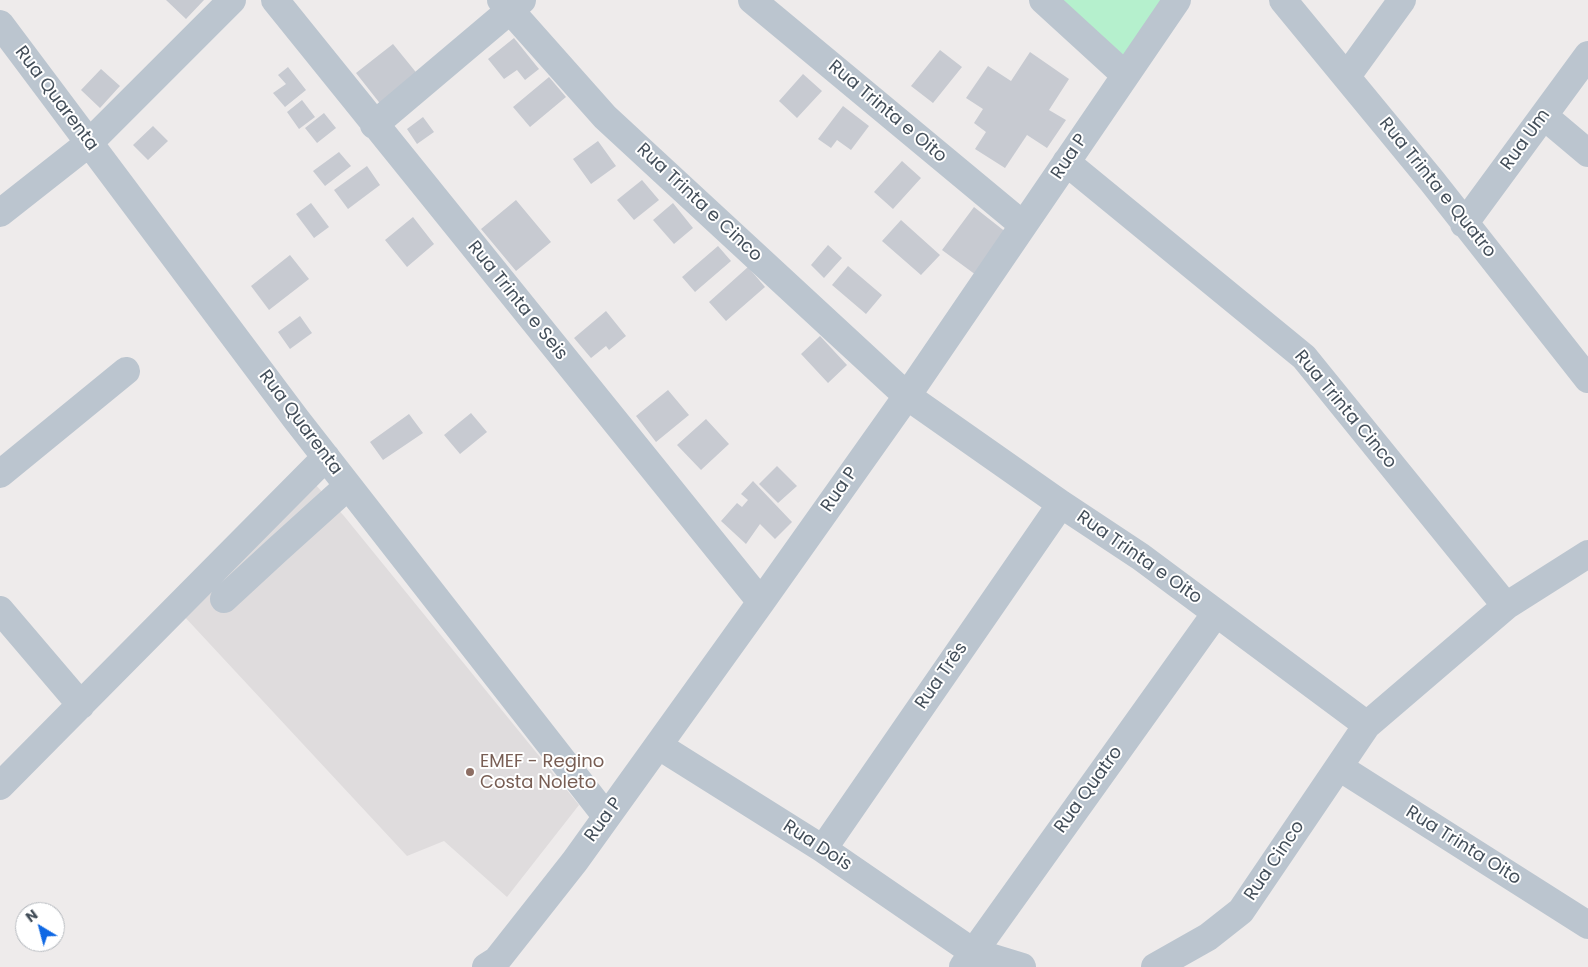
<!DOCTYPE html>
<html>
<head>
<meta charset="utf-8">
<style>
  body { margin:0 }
  #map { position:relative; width:1588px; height:967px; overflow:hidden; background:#eeebeb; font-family:Poppins,sans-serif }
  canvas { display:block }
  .north { position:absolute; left:15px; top:902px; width:50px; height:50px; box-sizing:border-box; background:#fff; border:1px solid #b4b8bd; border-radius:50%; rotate:323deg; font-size:14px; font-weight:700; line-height:20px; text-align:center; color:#434e59 }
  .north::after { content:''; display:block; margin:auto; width:18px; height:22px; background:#0f68e4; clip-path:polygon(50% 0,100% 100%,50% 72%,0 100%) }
</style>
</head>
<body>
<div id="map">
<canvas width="1588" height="967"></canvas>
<div class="north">N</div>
</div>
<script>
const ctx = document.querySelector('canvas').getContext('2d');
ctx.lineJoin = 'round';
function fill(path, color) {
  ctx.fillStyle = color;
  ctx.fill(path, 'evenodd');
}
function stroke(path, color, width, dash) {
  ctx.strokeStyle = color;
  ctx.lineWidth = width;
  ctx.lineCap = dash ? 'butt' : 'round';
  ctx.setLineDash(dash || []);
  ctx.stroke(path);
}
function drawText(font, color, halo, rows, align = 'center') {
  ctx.font = font + ' Poppins,sans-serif';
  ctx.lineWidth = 4;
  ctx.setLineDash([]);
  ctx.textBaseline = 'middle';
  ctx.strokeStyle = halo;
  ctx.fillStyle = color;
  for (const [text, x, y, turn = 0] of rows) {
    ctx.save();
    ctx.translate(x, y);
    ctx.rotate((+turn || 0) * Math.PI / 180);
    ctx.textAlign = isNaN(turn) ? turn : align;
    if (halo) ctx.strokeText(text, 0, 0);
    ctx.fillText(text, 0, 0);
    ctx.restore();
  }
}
fill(new Path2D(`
  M314,483L344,516L579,805L507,897L444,841L407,856L182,614Z`), '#dfdcdd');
fill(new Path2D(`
  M1057,0H1165L1124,61Z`), '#b5f0cd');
fill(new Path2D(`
  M166,0H204L186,19Z
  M514,38L539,69L525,80L517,70L504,79L488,59Z
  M393,44L419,76L382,106L356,73Z
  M940,50L962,67L933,103L911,86Z
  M1030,52L1069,79L1049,110L1066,120L1047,148L1027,135L1005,168L975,149L986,132L974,123L983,109L966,98L988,66L1011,81Z
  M288,67L306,90L285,107L273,93L286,84L278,75Z
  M101,69L120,86L100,108L81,90Z
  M803,74L822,91L797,118L779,101Z
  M549,77L566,97L530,127L513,107Z
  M302,100L315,117L299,129L287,112Z
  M843,106L869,126L851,150L837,140L831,148L818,139Z
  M324,113L336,128L317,143L305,128Z
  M423,117L434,132L417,144L407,129Z
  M153,126L168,141L148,160L133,145Z
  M598,141L616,166L591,184L573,159Z
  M339,152L351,166L325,186L313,171Z
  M902,161L921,178L893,209L874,192Z
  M367,166L380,185L348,209L334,190Z
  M642,180L659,200L634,220L617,200Z
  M516,200L551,242L516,271L481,229Z
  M311,203L329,227L314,238L296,214Z
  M673,203L693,228L674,244L653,220Z
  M974,207L1007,233L976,275L942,250Z
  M413,217L434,244L407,267L385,240Z
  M901,220L940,255L921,275L882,241Z
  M828,245L842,258L824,278L811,265Z
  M718,246L731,261L695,292L682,277Z
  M290,255L309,279L269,310L251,286Z
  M848,266L882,295L866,314L832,285Z
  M748,267L765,287L726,321L709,302Z
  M606,311L626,336L609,350L606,346L591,358L574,338Z
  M300,316L312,333L290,349L278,332Z
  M820,336L847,365L828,383L801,354Z
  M668,390L689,415L656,442L636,416Z
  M471,413L487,432L460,454L444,435Z
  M409,414L423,433L383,460L370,442Z
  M706,419L729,444L701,470L677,445Z
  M777,466L797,486L778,503L759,484Z
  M753,481L792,522L775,539L760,524L746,544L721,521L737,503L742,507L748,500L741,494Z`), '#c7cad1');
stroke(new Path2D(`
  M275,0L761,602
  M501,0L605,117L907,396L1061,504L1141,557L1367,725
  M752,0L1023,225
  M1043,0L1125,75
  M1283,0L1432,181L1588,379
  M0,24L296,419L606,816
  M1347,76L1402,0
  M1544,116L1588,153
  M374,125L522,0
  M1066,162L1304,357L1506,606
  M0,213L89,143L232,0
  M1464,224L1588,55
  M0,474L126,371
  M224,599L276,551L348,486
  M0,610L81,705
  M659,746L823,849L973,952L1022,967
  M1339,767L1588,925
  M0,786L326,457
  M823,849L1061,504
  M486,967L497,960L575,861L761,602L907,396L1177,0
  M963,967L1216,613
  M1155,967L1208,937L1241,911L1367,725L1506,606L1588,554`), '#bbc5cf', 28);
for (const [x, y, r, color] of [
  [470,772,5,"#8d6e63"]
]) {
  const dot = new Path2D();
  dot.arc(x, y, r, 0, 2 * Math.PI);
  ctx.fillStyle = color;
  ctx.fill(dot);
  stroke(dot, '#fff', 2);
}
drawText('18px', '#434e59', '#fff', [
  ["Rua Quarenta",56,99,53],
  ["Rua Trinta e Oito",887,112,40],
  ["Rua Um",1526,140,-54],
  ["Rua P",1070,157,-56],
  ["Rua Trinta e Quatro",1437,188,51],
  ["Rua Trinta e Cinco",699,203,43],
  ["Rua Trinta e Seis",517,301,51],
  ["Rua Trinta Cinco",1345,410,50],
  ["Rua Quarenta",300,423,53],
  ["Rua P",840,490,-55],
  ["Rua Trinta e Oito",1139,558,35],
  ["Rua Três",942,676,-55],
  ["Rua Quatro",1089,790,-54],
  ["Rua P",604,820,-54],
  ["Rua Dois",817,846,33],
  ["Rua Trinta Oito",1463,846,32],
  ["Rua Cinco",1275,861,-56]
]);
drawText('18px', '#785e54', '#fff', [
  ["EMEF - Regino",480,762],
  ["Costa Noleto",480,783]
], 'left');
</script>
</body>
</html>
